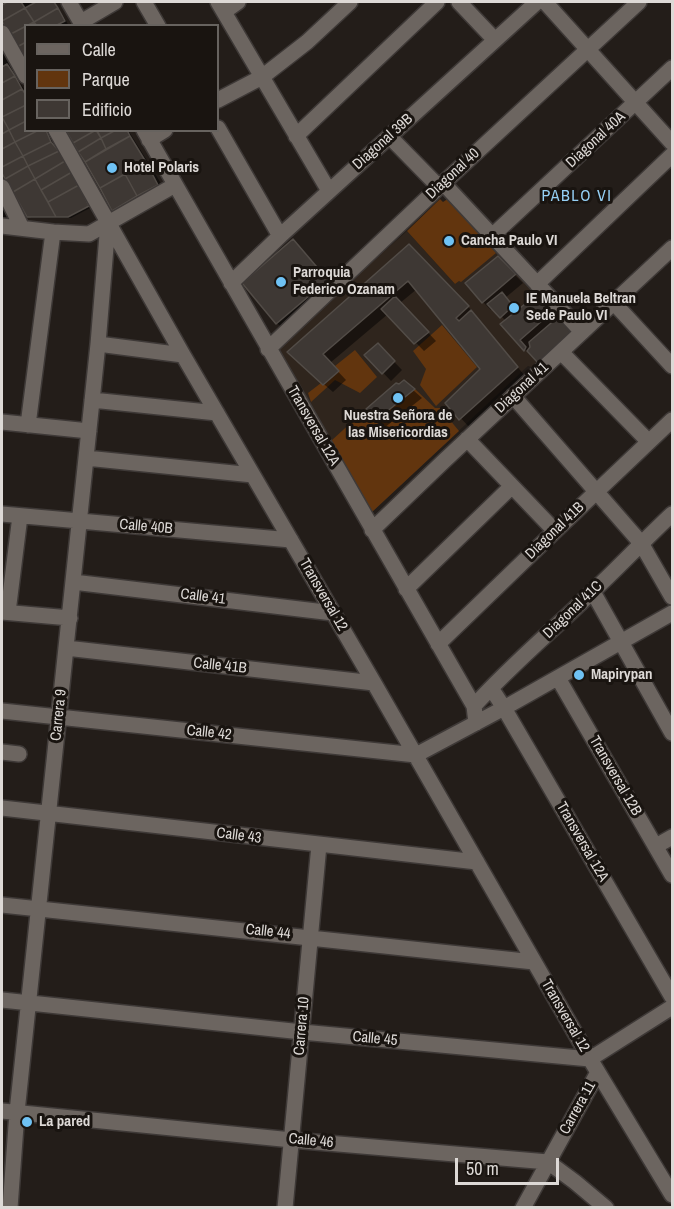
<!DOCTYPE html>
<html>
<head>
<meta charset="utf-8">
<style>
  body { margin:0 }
  #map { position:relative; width:674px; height:1209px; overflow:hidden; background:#231d19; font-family:"Archivo Narrow",sans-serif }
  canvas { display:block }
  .frame { position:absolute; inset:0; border:3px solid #ddd9d6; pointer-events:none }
  .legend { position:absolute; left:24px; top:24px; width:195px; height:108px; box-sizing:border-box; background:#191410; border:2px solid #67635f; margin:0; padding:8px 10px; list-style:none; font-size:18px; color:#ddd9d6 }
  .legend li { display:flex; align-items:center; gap:12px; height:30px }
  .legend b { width:30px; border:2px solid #67635f }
  .scale { position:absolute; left:455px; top:1158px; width:104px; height:27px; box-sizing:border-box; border:3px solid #ddd9d6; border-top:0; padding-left:8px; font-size:18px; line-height:21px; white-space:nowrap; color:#ddd9d6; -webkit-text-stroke:4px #191410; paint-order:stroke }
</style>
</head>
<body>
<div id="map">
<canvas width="674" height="1209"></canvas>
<div class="frame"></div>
<ul class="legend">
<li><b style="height:8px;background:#6c6560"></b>Calle</li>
<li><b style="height:16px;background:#62350e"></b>Parque</li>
<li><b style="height:16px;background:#3e3834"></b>Edificio</li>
</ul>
<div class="scale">50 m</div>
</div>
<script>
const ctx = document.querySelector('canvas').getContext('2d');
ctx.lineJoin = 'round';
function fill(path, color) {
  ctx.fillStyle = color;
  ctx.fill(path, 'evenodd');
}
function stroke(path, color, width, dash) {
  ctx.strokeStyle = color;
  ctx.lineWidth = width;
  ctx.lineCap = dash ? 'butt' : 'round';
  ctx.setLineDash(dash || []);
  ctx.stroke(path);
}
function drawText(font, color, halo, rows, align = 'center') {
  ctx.font = font + ' "Archivo Narrow",sans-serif';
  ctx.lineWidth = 6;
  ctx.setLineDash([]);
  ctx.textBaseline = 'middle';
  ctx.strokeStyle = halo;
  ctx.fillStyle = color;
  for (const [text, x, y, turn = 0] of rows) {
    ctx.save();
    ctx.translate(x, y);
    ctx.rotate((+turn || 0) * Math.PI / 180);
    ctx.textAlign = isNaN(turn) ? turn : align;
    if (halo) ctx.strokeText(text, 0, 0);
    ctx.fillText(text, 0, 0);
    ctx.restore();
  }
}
fill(new Path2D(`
  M407,231L455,284L496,249L574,331L534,368L528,366L369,515L274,349Z`), '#2f251d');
fill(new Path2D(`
  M449,198L496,253L461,282L459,281L455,284L407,231L440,199L443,202Z
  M442,325L477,367L436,406L420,385L426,369L413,351Z
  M355,350L377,377L360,393L335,380L311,402L308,393L321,383L324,385L339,371L335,366Z
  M415,389L435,408H440L459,431L372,512L331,441L366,409L375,421Z`), '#62350e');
fill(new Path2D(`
  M2,2H55L69,26H26V59L2,17Z
  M2,51L14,73L13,74L26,91V130H49L54,139L52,140L56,149L69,162L83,191L82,192L90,208L71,218H31L2,169Z
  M68,130H128L156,175L168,196L125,221L114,210Z
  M2,189L17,215L6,220L2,216Z
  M409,246L476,315L475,316L525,376L469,427L447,403L482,370L417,289L400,303L436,341L424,351L388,314L330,363L346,380L333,392L297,361Z
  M304,252L338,292L288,334L277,323Z
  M498,258L523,283L505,298L518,312L543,306L556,320L532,357L502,324L506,321L493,308L491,310L483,302Z
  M378,345L402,370L391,381L366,355Z
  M404,382L422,398L384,428L376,420L399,386Z`), '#0007');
const building = new Path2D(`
  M7,2H21L25,8L2,21V5Z
  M36,2H54L58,8L34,22L25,8Z
  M25,8L34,22L9,35L2,21Z
  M58,8L65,21L55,26H37L34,22Z
  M26,26V42L17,47L9,35Z
  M26,42V58L23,59L17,47Z
  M7,64L15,76L2,83V67Z
  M15,76L22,89L2,100V83Z
  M22,89L26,95V105L2,117V100Z
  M26,105V121L9,130L2,117Z
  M2,117L9,130L2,134Z
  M26,121V130H39L15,142L9,130Z
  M9,130L15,142L2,149V134Z
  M39,130H46L51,142L23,156L15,142Z
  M68,130H96L73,143L66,131Z
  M96,130L101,138L78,152L73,143Z
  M97,130H116L101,138Z
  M116,130H127L130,136L106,149L101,138Z
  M130,136L146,162L100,188L85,162Z
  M101,138L106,149L85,162L78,152Z
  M15,142L23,156L2,167V149Z
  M51,142L59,151L28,166L23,156Z
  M59,151L65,161L35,179L28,166Z
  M23,156L28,166L5,179L2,173V167Z
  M65,161L72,172L41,190L35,179Z
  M146,162L158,185L137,196L125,174Z
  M28,166L35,179L13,192L5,179Z
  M72,172L79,185L48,202L41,190Z
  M125,174L137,196L112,211L100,188Z
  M35,179L41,190L56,217H27L13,192Z
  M79,185L89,206L68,217H56L48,202Z
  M293,239L328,280L276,324L242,283Z
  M409,244L469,306L456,318L459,321L471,310L518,367L459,420L445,403L480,369L408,281L323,354L339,371L323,385L287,352Z
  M498,256L516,274L482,303L465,283Z
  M502,292L513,306L500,318L487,304Z
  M395,296L429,332L414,344L381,309Z
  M535,296L551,313L520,340L526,347L524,351L500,324Z
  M558,317L572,333L539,364L527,351L530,347L529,342Z
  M378,343L395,361L382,374L364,355Z
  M404,380L415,389L375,421L366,409L396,383L399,384Z`);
fill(building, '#3e3834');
stroke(building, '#524c47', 1.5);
const minor = new Path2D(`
  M69,2L83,26
  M144,2L158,26
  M218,2L329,191
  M459,2L495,40
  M545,2L672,143
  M224,12L238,2
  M81,22L115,2
  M2,33L26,76
  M218,100L262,77L307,42L350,2
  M218,128L280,236
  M56,130L183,355L374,683L590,1059L672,1195
  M144,130L474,706L476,723
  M296,136L437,2
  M389,136L439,187
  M149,140L165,130
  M444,184L582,332
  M2,187L22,228
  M2,226L53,232L89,234L175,185
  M492,236L672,68
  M231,283L280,236L537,2
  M537,284L672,155
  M614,303L672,366
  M98,344L183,355
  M268,349L439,187L639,2
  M561,352L649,442
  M513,396L641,543L672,597
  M92,400L217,413
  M2,422L89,431
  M28,425L53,232
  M467,439L555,531
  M86,458L253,475
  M2,514L291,540
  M372,530L445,460L672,248
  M73,582L333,613
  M406,589L512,486
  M593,592L672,733
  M2,612L70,618
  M8,612L20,516
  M438,644L555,531L672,420
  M66,648L374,683
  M558,678L672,875
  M491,688L504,708L672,997
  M474,706C510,666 552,631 590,594C618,568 644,540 672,514
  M2,711L416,755
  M2,752L19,754
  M416,755L504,708L672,613
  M2,808L477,862
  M656,846L672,837
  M2,905L534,962
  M2,1000L302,1032L590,1059
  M590,1059L672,1007
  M2,1111L292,1140L548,1162L575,1182L606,1208
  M10,1208L17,1112L98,344L108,223
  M285,1208L319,845
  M523,1208L598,1072`);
stroke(minor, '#3e3937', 18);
stroke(minor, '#6c6560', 15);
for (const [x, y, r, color] of [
  [112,168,6,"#6fc2f4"],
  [449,241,6,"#6fc2f4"],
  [281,282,6,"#6fc2f4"],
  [514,308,6,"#6fc2f4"],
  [398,398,6,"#6fc2f4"],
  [579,675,6,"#6fc2f4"],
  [27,1122,6,"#6fc2f4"]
]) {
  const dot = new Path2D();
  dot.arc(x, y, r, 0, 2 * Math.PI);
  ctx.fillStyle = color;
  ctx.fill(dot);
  stroke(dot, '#191410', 2);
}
drawText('15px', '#ddd9d6', '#191410', [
  ["Diagonal 40A",596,140,-43],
  ["Diagonal 39B",383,142,-42],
  ["Diagonal 40",453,174,-43],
  ["Diagonal 41",522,388,-43],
  ["Transversal 12A",313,426,60],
  ["Calle 40B",146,527,5],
  ["Diagonal 41B",555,531,-44],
  ["Transversal 12",323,595,60],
  ["Calle 41",203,597,7],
  ["Diagonal 41C",573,610,-44],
  ["Calle 41B",220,666,6],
  ["Carrera 9",59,715,-84],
  ["Calle 42",209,733,6],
  ["Transversal 12B",615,776,60],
  ["Calle 43",239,836,7],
  ["Transversal 12A",582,842,60],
  ["Calle 44",268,932,6],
  ["Transversal 12",565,1016,60],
  ["Carrera 10",302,1026,-85],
  ["Calle 45",375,1039,5],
  ["Carrera 11",578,1108,-61],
  ["Calle 46",311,1141,5]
]);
drawText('bold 15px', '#ddd9d6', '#191410', [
  ["Hotel Polaris",124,168],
  ["Cancha Paulo VI",461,241],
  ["Parroquia",293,273],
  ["Federico Ozanam",293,290],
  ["IE Manuela Beltran",526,299],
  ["Sede Paulo VI",526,316],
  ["Nuestra Señora de",398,416,"center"],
  ["las Misericordias",398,433,"center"],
  ["Mapirypan",591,675],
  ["La pared",39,1122]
], 'left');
ctx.letterSpacing = '1.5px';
drawText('16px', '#96d1f6', '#191410', [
  ["PABLO VI",577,197]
]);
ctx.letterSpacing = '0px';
</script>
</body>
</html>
